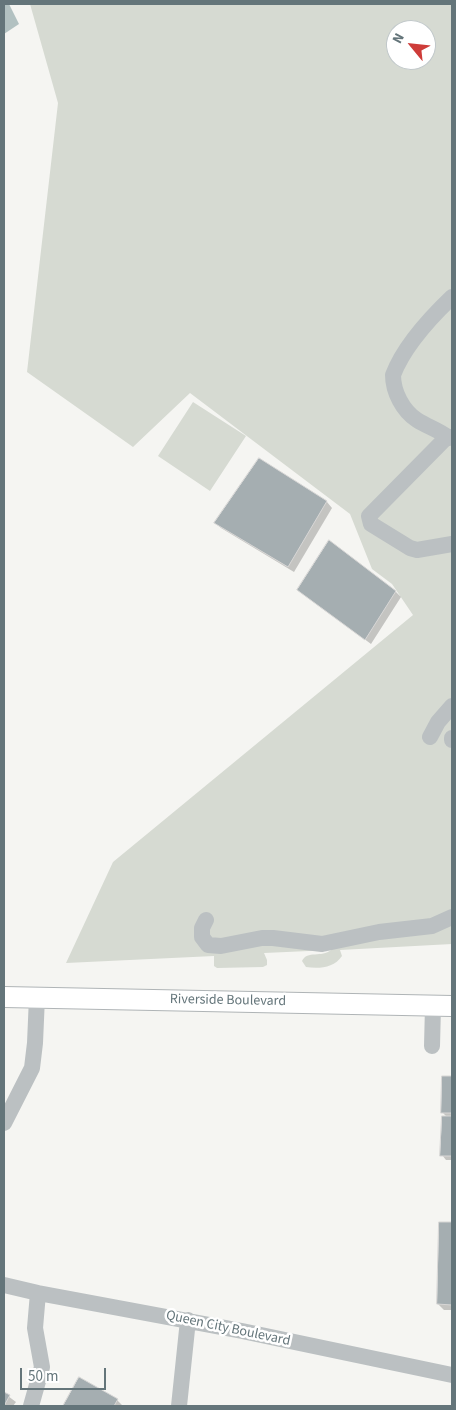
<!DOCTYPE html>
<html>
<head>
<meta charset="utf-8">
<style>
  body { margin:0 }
  #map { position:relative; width:456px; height:1410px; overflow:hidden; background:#f5f5f2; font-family:"Source Sans 3",sans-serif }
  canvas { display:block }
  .frame { position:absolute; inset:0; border:5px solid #64757a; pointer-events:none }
  .north { position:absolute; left:386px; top:20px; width:50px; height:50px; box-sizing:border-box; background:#fff; border:1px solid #c1c8ca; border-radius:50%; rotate:298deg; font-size:14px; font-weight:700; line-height:20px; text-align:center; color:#64757a }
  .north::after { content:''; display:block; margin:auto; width:18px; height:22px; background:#ce3c39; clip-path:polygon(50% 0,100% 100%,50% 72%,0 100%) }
  .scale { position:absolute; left:20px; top:1368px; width:86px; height:22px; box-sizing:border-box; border:2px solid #64757a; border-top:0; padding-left:6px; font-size:15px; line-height:18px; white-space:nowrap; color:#64757a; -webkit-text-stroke:4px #fff; paint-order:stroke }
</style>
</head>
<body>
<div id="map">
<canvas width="456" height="1410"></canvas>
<div class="frame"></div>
<div class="north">N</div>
<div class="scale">50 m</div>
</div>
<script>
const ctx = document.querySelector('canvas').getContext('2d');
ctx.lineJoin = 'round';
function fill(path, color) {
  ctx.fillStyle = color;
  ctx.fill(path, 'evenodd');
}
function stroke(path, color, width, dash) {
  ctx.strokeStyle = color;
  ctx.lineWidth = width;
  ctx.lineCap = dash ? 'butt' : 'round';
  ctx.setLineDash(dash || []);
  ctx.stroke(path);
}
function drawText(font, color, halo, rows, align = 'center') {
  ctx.font = font + ' "Source Sans 3",sans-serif';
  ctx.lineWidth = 5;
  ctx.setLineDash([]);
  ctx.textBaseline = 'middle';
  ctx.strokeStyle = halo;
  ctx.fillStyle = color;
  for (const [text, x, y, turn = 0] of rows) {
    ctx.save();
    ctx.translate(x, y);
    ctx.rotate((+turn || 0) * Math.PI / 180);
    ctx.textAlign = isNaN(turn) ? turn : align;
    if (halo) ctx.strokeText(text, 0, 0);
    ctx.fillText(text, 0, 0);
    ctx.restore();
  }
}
fill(new Path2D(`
  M30,4H452V944L340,950L342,956C334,968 319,969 306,967L302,961C307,950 322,958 331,950L264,953L267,960V965L263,967L217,968L214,966V956L66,963L113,862L413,615L392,584L372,569L350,514L190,393L133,447L27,372L58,103ZM396,30H426V60H396Z
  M193,402L246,436L210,491L158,456Z`), '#d6dad2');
fill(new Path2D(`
  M4,4H9L19,24L4,34Z`), '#b2c1c1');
fill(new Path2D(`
  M260,459L327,502L332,508L294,572L221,528L216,523Z
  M299,590L396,592L401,597L371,644Z
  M443,1077H452V1160H446L442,1155L447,1117L442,1112Z
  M440,1223H452V1310H444L438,1304Z
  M80,1379L117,1400L123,1406H64Z
  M4,1393L16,1402L13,1406H4Z`), '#0003');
const building = new Path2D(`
  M259,458L327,501L288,567L214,523Z
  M329,540L396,591L365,640L297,590Z
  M442,1076H452V1113H441Z
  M442,1116H452V1156H440Z
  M439,1222H452V1305L437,1304Z
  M79,1377L118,1399L114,1406H63Z
  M4,1392L10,1395L4,1406Z`);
fill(building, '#a5aeb1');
stroke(building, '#d7d6d5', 1);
const major = new Path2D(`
  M4,997L452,1006`);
stroke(major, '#afb4b6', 22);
stroke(new Path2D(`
  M452,437L446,438L369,516L371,524L410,548L417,550L452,544
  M449,438C439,430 428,427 417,420C403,411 393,392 393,375C404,346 430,318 452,297
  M430,737L438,722L452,706
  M452,740V738
  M206,920L202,928V937L208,945L221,946L262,938H273L322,944L379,932L432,926L452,917
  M432,1046L433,1006
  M4,1123L32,1068L35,1043L37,997
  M4,1285L38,1293L242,1331L452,1375
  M31,1406L42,1367L35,1328L38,1293
  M179,1406L188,1320`), '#bbc0c2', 16);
stroke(major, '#fff', 20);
drawText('14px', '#64757a', '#fff', [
  ["Riverside Boulevard",228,1001,1],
  ["Queen City Boulevard",228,1329,12]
]);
</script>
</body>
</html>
